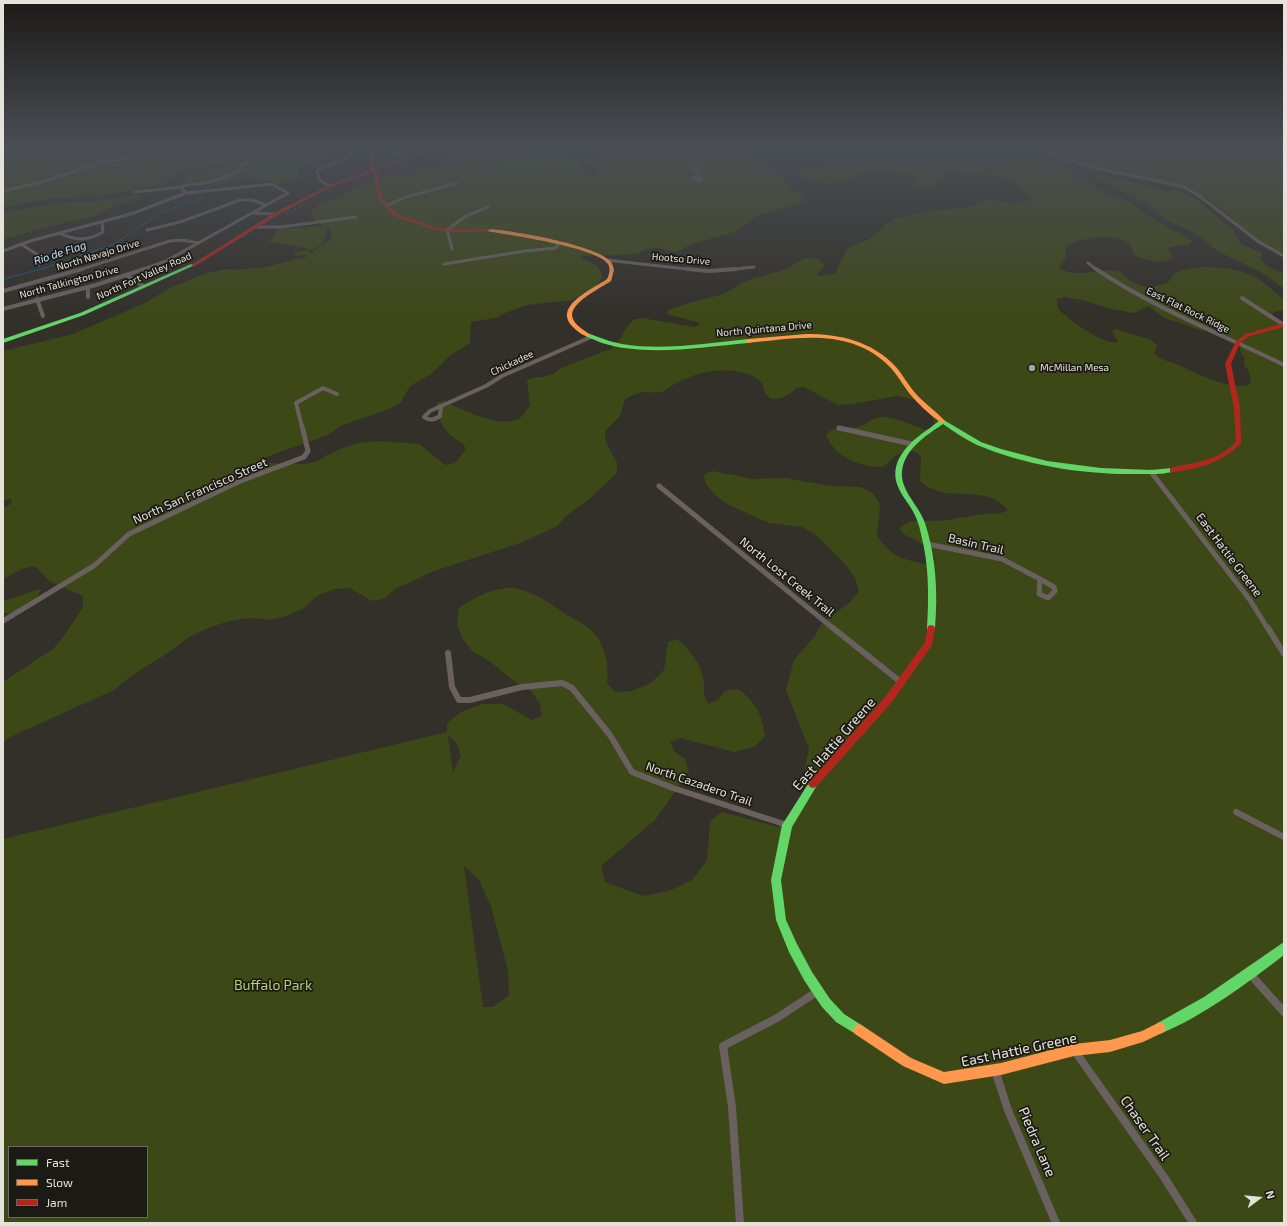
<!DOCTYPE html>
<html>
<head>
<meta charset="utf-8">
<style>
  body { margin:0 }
  #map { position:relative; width:1287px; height:1226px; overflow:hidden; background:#33302a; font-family:"Exo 2",sans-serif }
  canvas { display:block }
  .frame { position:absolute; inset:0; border:4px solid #e5e2da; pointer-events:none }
  .legend { position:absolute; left:8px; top:1146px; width:140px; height:72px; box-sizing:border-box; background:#1c1a15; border:1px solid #6c6a64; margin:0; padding:5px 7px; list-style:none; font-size:12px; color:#e5e2da }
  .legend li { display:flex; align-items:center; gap:8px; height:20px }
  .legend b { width:20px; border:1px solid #6c6a64 }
  .north { position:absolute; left:1239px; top:1178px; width:40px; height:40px; -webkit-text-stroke:3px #1c1a15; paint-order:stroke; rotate:74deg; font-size:11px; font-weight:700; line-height:16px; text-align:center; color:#e5e2da }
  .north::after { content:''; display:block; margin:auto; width:14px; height:18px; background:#e5e2da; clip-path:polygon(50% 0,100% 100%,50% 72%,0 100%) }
</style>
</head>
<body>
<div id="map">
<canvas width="1287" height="1226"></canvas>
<div class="frame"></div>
<ul class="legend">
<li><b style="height:5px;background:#63d668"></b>Fast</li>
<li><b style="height:5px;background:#ff974d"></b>Slow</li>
<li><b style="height:5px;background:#b3261e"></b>Jam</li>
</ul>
<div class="north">N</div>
</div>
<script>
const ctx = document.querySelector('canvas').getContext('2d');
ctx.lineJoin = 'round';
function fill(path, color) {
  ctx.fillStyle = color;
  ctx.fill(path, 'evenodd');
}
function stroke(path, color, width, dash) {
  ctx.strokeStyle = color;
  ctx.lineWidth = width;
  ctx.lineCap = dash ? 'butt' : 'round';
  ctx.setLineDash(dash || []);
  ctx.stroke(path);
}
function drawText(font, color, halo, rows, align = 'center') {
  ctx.font = font + ' "Exo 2",sans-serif';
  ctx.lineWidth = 3.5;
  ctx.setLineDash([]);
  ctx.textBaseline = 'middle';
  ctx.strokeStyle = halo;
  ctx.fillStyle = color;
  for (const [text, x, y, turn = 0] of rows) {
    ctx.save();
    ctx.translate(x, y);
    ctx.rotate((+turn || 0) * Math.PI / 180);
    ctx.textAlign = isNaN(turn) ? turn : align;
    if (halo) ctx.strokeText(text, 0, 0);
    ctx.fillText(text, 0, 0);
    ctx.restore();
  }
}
fill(new Path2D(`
  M3,147H354L335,157L306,164L297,170L302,177C283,189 269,180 249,178C237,178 226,181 215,182C205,184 194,187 185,182L184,178L187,174L253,161V159H245L185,170L172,176L164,184L141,189L100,196L55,198L3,207Z
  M463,147H490L510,152L526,153L570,154L580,160L582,171L591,177L595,176L598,166L593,154L594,152L591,149L579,147H739L761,157L764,164L787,181L791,189L805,196L801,203L763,214L755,217L734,232L692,244L678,251L671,252L657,247L650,248L636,254L626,255L580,256C586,264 597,259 603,277L595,287L572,300L527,305L502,314L496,318L471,322L470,343L452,354L431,374L410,386L401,402L389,409L340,426L330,434L314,440L277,453L265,458L266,463L305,464L318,461L327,455L343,448L359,443L376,441L419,444L445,465L455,463L466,449C463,443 461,442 455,439C444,431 436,417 437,403L445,401C461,410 500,428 518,419C523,417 527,409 530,405L527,380L535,377H543L553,374L559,369L571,364L611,349L622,337L624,331L633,320L642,318L694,327L700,325L697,322L669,315L667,311C685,302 706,300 725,293C734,289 740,283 749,280C761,275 773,274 785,269C793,266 798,260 806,258C814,257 821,259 825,266L817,274L820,276L836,273C837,269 845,251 847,249C853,244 863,243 869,239C876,234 882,228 888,223C905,212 945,210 966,208C974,207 979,200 988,200C1002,200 1018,208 1030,200C1012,171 994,177 964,174C957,173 950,169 943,171L945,178C937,188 921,195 911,184L916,178L913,176C899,173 884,170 870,172C860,173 855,178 847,181C832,186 811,183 798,175L801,170L807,168L882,163H891L907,166L932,162L940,158L947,157L974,165L1001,166L1012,163L1009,157L1013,156C1037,156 1049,158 1070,170C1078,183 1115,195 1130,203C1139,208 1145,215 1155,220C1167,228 1181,233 1192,242C1185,248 1176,244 1168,248L1174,257C1164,265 1144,260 1134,255L1129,243C1109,232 1087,237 1066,246L1065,259L1059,267C1075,280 1097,268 1116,271C1122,271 1124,276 1128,279C1141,289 1157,289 1171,280L1172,275C1193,262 1236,266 1257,278C1267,284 1274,293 1284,299V310L1274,312L1271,316L1284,324V1223H3V839L447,732V723L461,712L482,704H503L532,720L542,716L540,704L531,691L515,682L488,660L473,652L462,638L457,623L459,608C473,598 494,587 512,588C534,591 550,603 567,615C572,619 578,620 583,624C603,636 610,661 607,683L615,692L632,691L651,683L664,670L668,642L677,639C690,650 702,665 704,683C704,693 703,694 708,704L718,700L725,691L738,689C757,704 761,712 765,736L754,747L735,752L680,738L670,742L675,752L685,759L689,772L655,820L601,866L605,882L643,896L669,891L692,880L707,861L710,821L722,812L778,827L793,819L805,786V767L809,749L786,690L794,660L815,636L822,623L849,603L859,592L855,578L844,563L816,535L802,527L769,523L727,504L715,495L706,484L704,475L712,471L753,479L785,478L830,486L861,487L873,494L880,504L877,536C894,559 901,558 928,565L936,559C931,552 925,545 917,541C907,535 906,538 899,528C915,517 921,522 938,521C954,520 971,515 987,514C996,513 1000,515 1008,510C984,481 947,506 920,481L921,456L913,451C906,452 898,453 893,458C888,463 887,465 881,467C876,468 870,466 865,465C848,461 832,452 826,434C840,424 844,429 858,427C867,425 872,418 880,417C894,416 918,427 931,432L937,430L929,407L921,401L897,396L852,404L838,405L804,387L796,388L791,393L781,398L772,399L765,394C764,366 714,368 695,375C688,378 679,381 673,385C670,386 668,389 666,390C659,394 652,392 645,392C637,393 631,396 625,399L620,416L605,431V440L617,463V473L589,499L566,516L557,526L523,542L434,571L395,589L385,598L372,601L350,588L334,589L317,596L304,608L286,616L268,620L251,618L229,621L208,628L187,638L171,651L131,676L114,690L8,738L3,743V682L54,648L66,633L83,607V596L49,581L35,566L22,569L3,579V508L11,504L12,499L3,500V351L73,334L145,303L172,287L204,274L227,269L237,270L265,267L306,257L308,255L295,256V252L309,250L310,254L320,246H322L331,239L332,233L327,226L324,242L313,250L273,242L276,239L272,242L268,241L275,237L274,234L278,232L276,231L278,229L325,226C318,222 310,220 312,210L323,202L341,196L358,185L380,177L404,175L427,168L454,167L470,163L469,161L442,162L437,160L438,157ZM1064,297L1086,301L1111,309L1134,313L1148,306L1165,318L1203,331L1215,329L1241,345L1240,351L1245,358L1244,364L1249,372L1251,384C1229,392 1197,373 1176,364C1168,361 1161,360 1154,354L1157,345L1151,340L1116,329L1112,331L1118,342C1104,346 1068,319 1058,309L1057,299ZM448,736L456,742L461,756L453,772ZM464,866L479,880L491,906L508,971L509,995L493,1007H483ZM9,1147H147V1217H9Z
  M1037,147H1284V258C1272,250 1257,242 1246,232C1232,218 1215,202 1197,193C1171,181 1142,180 1114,174C1088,168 1062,157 1037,147Z
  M1097,176L1114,178L1165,191L1175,190L1198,200L1234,231L1241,244L1262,253L1261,260L1267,266L1284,274V289L1266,275L1216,250L1196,234L1164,218L1147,204L1093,177Z
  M142,194L139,199L117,205L94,216L41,228L3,240V213L54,203L100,201Z
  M41,589L34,604L12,614L3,613V601Z`), '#3d4817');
stroke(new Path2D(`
  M448,147L465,154L521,162L592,161L604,159L632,147
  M1271,147L1284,150
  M204,189L211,185L252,175L288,170L308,161L346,151L351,147
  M3,279L45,268L114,244L161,212L201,199L203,193`), '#155b83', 1);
stroke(new Path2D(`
  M695,147L703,158L702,161L695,166V169L702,179L697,180L693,178L699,177
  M1034,147C1082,169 1133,175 1184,187L1198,195L1259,242L1284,256
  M406,159L393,153L407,147
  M330,186L320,181L317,171C327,163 341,163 351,155V152
  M3,191L42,182L99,163L147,154L170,147
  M135,192L181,187
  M186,193L181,187C189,183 198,185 206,183C218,181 229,175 240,171L241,165L247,162
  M386,206L406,197L457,183
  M253,213L276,214
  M256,227H281L356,217
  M147,230L180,222L240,200H252L266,205
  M60,233C75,241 88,241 103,232L102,222
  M21,244L38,255L39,265
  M452,249L447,230L466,216L488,207
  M3,251L30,241L134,213L186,193L272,184L288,193L166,261L141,270
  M606,260L696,270
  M1088,263L1097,270
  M444,264L525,251L555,248L558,245
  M79,270L170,241L182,240L199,243
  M725,270L754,267`), '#6b6060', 3);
stroke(new Path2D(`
  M687,269L709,271L736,269
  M1096,269C1154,308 1221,334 1284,365
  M126,275L143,286
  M88,287V297
  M3,291L82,269
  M1242,298L1284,325
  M37,299L43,316
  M3,309L96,285L144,269
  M441,407L440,416C434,420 430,421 424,417L430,411L486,386L502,376L591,337
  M302,427L296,403L323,388L337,394`), '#6b6060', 4);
stroke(new Path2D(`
  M839,428L912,444
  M1151,472L1250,600L1268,629
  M659,486L834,629
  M927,544L1002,559L1040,579
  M1040,579L1054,587L1055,591L1048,598L1039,594Z
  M3,621L95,565L129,534L238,482L304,457L308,451L302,426`), '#6b6060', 5);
stroke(new Path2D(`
  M833,628L902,683
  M1268,628L1284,654
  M448,653L452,687L459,700H470L522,687L562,683L572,688L610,735L632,772L673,788L787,825
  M1236,812L1284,837`), '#6b6060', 6);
stroke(new Path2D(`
  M1250,974L1284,1012
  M1074,1050L1164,1177L1193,1223
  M995,1070L1008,1110L1056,1223
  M740,1223L732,1107L723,1046L777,1018L818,991`), '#6b6060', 8);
fill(new Path2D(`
  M191,264L195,265L84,315L3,343V339L80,313Z
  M587,333C599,337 610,342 622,344C663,351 707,343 748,339L751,341L748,343C702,347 647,357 602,343C596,341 591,338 585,336V334Z
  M942,419L981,442L1001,449L1047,461L1101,468L1151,470L1172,468L1175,470C1169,475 1148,474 1140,474C1085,475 1027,466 977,445C965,439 954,432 943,424C926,436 905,448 902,471C900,491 919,505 925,523C936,557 938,592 935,628L934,630H928L927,628C929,596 929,565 921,534C919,524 916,516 911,508C906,500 900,493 897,484C889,459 912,440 930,428C934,425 938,421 942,419Z
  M813,780L816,781L818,784L816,787L792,827L781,880L786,920L797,944L812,972L830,999L844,1014L863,1026L865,1030L863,1034L859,1036L836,1022L822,1007L804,980L789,952L776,920L771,880L782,825L810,781Z
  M1284,942V955C1246,984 1205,1015 1160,1034L1156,1032L1154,1028L1156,1024L1204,997Z`), '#63d668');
fill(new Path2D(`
  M488,229C512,230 595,245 610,261C613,264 613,267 614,270L611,281C601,288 566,304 573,319C576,326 583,329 589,334V336C584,337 577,331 573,327C552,306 593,289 607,279C609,275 611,269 608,264C596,247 509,235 486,231V230Z
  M806,334C840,334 872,341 896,367C903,375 908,385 916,394C925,404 936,411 945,421L942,423L940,422C929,414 918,404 909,393C903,385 898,376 891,368C851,327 799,338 748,343L745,341L748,339Z
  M1160,1022L1164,1024L1166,1028L1164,1032L1143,1042L1110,1052L1074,1056L1001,1075L944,1084L903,1066L855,1034L853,1030L855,1026L859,1024L863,1026L911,1058L944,1072L1001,1063L1074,1044L1110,1040L1142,1031Z`), '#ff974d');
fill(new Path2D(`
  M368,147H372L373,169L435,147H441L375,171L378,174L382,198L397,214L437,228L462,230L488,229L490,230L488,231L462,232L436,230L393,216L378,198L374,174L372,172L331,187L278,215L195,266L191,265L274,213L329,185L370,170Z
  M1284,323V327L1250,336L1240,343L1231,364L1240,408L1241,443C1225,460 1207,466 1185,470C1180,471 1175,472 1170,472V468C1196,462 1216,462 1236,442L1234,408L1225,364L1236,341L1246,334Z
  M931,625L934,626L935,628L932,645L892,702L816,787L813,788L810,787L808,784L810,781L886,696L925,642L928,626Z`), '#b3261e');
stroke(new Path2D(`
  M285,214L304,205`), '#6f6866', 1, [2.5, 2.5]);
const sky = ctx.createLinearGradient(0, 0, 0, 319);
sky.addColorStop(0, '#1c1a17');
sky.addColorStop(0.46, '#4a4e55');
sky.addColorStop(1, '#4a4e5500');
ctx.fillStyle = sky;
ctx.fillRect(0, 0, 1287, 319);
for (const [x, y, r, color] of [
  [1032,368,4,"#a7a49c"]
]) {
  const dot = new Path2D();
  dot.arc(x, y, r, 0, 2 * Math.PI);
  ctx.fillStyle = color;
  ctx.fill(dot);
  stroke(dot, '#1c1a15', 1.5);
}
drawText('10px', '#e5e2da', '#1c1a15', [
  ["North Navajo Drive",98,255,-17],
  ["Hootso Drive",681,259,5],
  ["North Fort Valley Road",144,276,-24],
  ["North Talkington Drive",69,282,-15],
  ["East Flat Rock Ridge",1188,310,26],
  ["North Quintana Drive",764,329,-5],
  ["Chickadee",512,363,-25]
]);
drawText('10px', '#e5e2da', '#1c1a15', [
  ["McMillan Mesa",1040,368]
], 'left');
drawText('italic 11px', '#bee2fc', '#1c1a15', [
  ["Rio de Flag",60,253,-18]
]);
drawText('12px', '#e5e2da', '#1c1a15', [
  ["North San Francisco Street",200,491,-24],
  ["Basin Trail",976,544,13],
  ["East Hattie Greene",1229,555,53],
  ["North Lost Creek Trail",787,577,39],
  ["North Cazadero Trail",699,784,19]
]);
drawText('14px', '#e5e2da', '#1c1a15', [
  ["East Hattie Greene",834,744,-49],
  ["East Hattie Greene",1019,1050,-12],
  ["Chaser Trail",1145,1128,55],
  ["Piedra Lane",1037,1142,67]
]);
drawText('14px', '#b6d06b', '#1c1a15', [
  ["Buffalo Park",273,985]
]);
</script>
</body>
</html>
